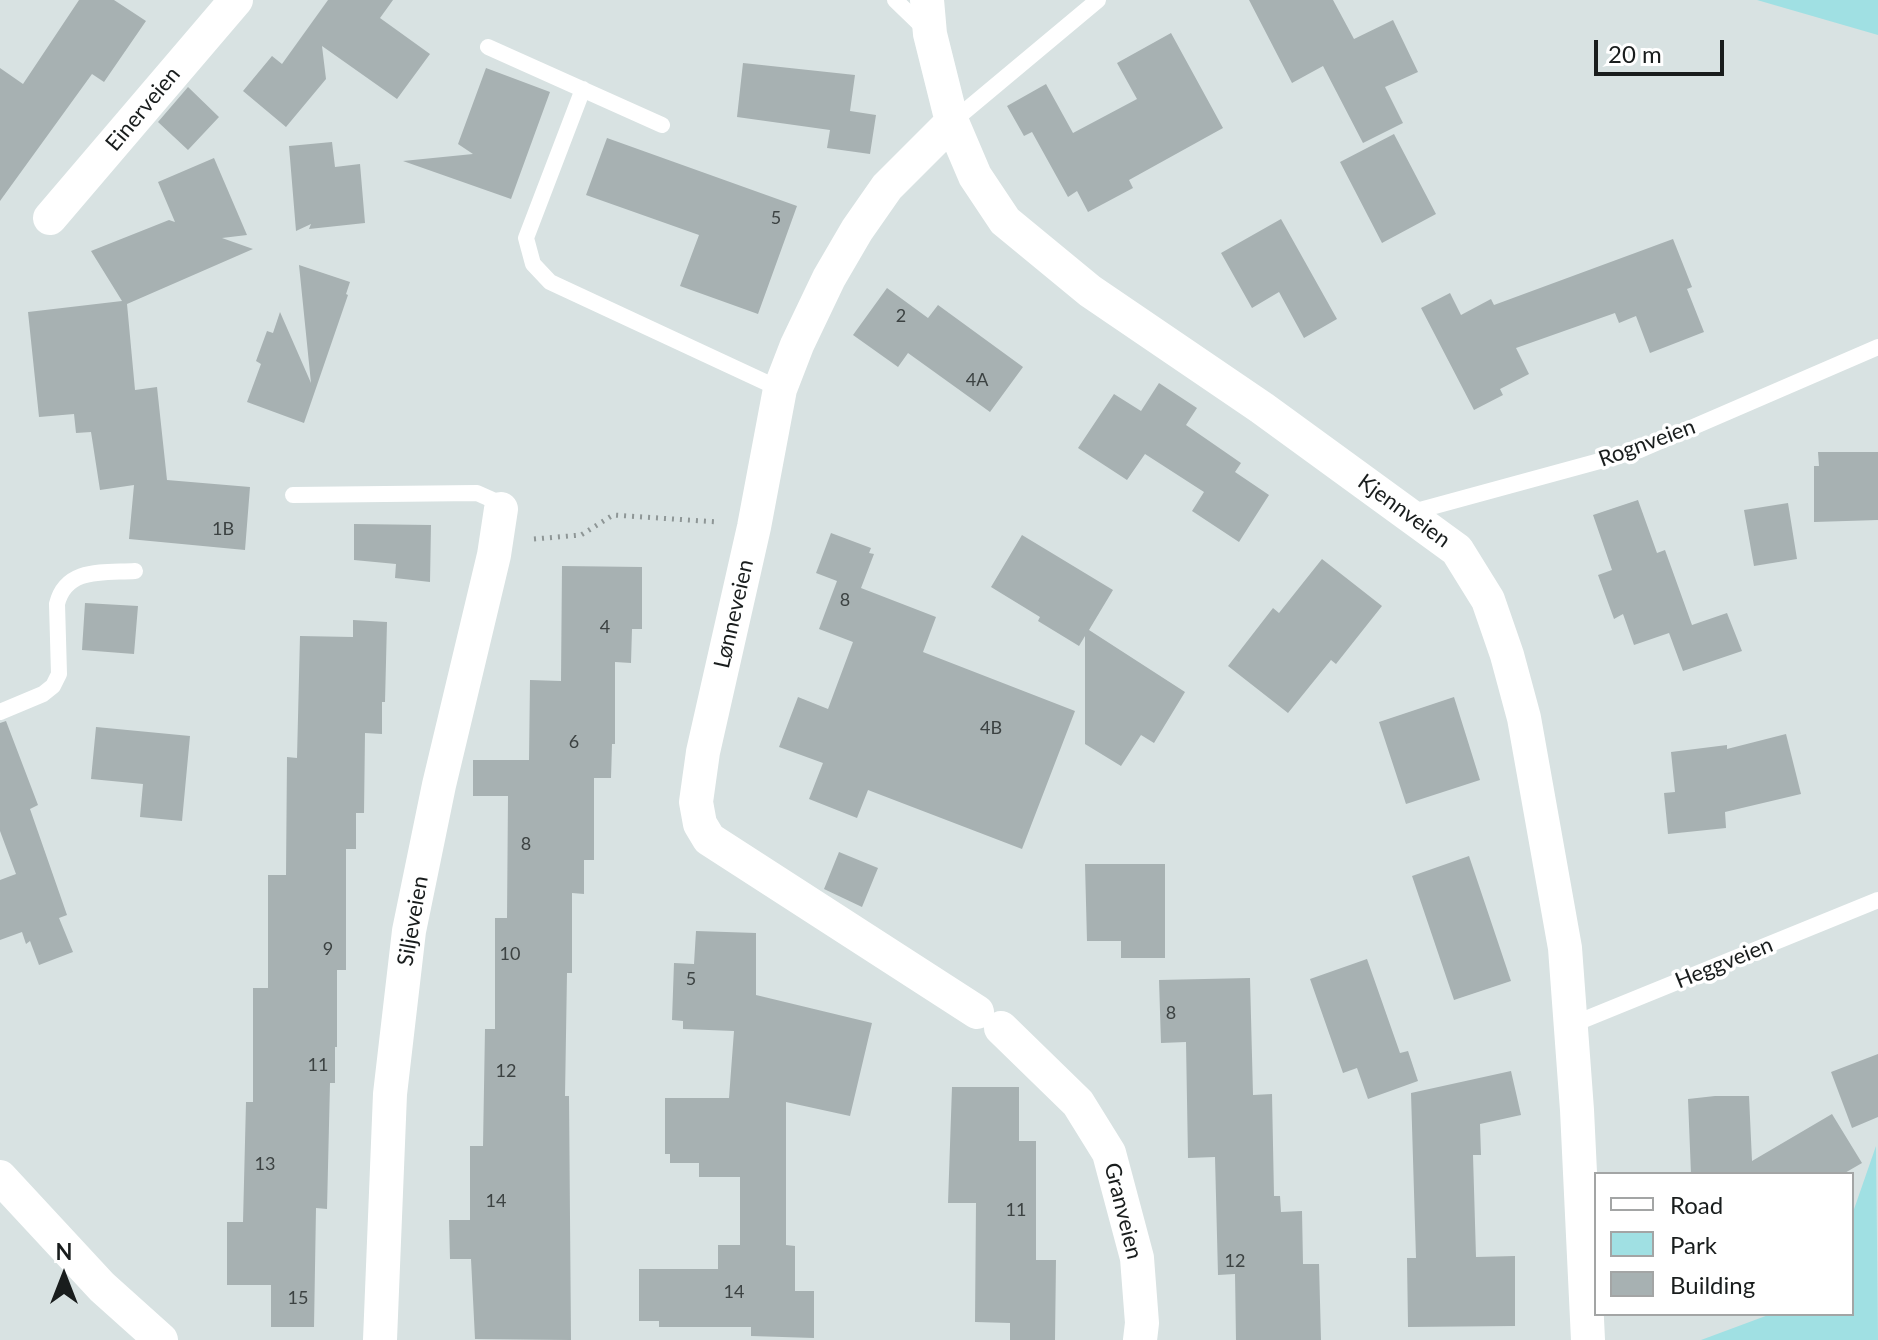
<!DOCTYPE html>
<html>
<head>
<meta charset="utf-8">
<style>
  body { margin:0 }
  #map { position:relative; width:1878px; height:1340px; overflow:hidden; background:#d8e2e2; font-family:Lato,sans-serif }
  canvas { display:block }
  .legend { position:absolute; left:1594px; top:1172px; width:260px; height:144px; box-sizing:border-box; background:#fff; border:2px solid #a3a5a5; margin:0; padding:10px 14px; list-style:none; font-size:24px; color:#191d1d }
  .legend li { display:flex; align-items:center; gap:16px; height:40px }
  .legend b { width:40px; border:2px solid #a3a5a5 }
  .north { position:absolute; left:24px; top:1236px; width:80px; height:80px; -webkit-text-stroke:6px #fff; paint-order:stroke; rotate:0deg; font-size:22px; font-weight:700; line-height:32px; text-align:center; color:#191d1d }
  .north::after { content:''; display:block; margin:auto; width:28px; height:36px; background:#191d1d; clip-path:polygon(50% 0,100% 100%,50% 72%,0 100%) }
  .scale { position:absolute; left:1594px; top:40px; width:130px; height:36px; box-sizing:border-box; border:4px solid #191d1d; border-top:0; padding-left:10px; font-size:24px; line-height:28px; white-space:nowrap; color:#191d1d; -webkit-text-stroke:6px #fff; paint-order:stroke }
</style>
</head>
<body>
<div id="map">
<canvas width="1878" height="1340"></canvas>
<ul class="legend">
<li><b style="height:10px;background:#fff"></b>Road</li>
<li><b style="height:22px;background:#a0e0e3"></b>Park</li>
<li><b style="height:22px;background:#a7b1b2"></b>Building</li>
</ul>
<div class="north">N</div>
<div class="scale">20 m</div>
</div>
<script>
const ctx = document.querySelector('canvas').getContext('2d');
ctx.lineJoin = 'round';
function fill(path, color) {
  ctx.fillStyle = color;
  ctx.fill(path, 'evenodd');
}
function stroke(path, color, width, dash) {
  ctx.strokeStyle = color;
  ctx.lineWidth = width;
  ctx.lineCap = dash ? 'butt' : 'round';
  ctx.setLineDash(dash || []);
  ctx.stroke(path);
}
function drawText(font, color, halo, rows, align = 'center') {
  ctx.font = font + ' Lato,sans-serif';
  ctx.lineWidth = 7;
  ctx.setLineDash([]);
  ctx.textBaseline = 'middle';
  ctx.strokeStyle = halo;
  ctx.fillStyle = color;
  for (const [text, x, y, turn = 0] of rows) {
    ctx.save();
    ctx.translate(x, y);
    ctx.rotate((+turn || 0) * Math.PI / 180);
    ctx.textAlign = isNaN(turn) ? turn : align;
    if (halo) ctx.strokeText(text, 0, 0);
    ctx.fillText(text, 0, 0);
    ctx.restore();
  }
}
fill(new Path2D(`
  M1757,0H1878V35Z
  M1876,1146L1878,1340H1701L1771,1314H1852V1215Z`), '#a0e0e3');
fill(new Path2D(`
  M79,0H114L146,21L104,82L92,74L0,201V68L23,84Z
  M328,0H393L380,18L430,54L397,99L322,46L326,79L286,127L243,91L272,56L282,64Z
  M1249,0H1333L1354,39L1393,20L1418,72L1385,87L1403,123L1363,143L1323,66L1292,83Z
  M1171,33L1223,128L1129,180L1133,188L1088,212L1077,191L1068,197L1032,132L1024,136L1007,106L1046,84L1073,133L1137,99L1117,63Z
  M743,63L855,75L850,111L876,115L870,154L827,148L830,130L737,117Z
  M486,68L550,92L511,199L403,161L473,154L458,144Z
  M188,87L219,117L188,150L158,122Z
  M1394,134L1436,214L1382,243L1340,162Z
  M607,138L797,206L758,314L680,286L699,235L586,195Z
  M332,142L335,167L360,164L365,223L309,229L311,224L296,231L289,146Z
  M214,158L247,235L222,238L253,249L127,304L135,390L157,387L167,480L250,487L245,550L129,539L134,485L100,490L91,432L76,433L74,414L39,417L28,312L122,301L91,251L169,220L175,222L158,182Z
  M1281,219L1337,319L1304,338L1279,292L1252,308L1221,253Z
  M1673,239L1692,287L1687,289L1704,332L1650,353L1636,316L1619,323L1615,313L1516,348L1529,374L1500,389L1503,395L1474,410L1421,308L1450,293L1461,315L1491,299L1494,305Z
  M299,265L350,282L346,294L348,295L304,423L247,402L261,364L256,361L267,331L273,333L280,312L311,383Z
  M887,288L928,318L938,305L1023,367L990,412L908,353L898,367L853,335Z
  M1159,383L1197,408L1186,425L1241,463L1235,472L1269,495L1239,542L1192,511L1204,492L1145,454L1127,480L1078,448L1114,394L1141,411Z
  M1818,452H1878V520L1814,522V466H1819Z
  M1638,500L1657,553L1665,550L1692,625L1727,613L1742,651L1683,671L1669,633L1634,645L1623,614L1614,619L1598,575L1612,570L1593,515Z
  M1788,503L1797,559L1754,566L1744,510Z
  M354,524L431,525L430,582L395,578L396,564L354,560Z
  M831,533L871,548L869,553L874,554L861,588L936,617L923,652L1075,711L1022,849L868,790L857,818L809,799L823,763L779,747L798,697L828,709L853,642L819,629L837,581L816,573Z
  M1022,535L1113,590L1089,630L1185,692L1154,743L1141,735L1121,766L1085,744V636L1079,646L1038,621L1040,617L991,587Z
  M1322,559L1382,606L1336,664L1331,660L1288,713L1228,666L1273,608L1279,613Z
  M562,566L642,567V629H632L631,663L615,662V744H612L611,778H594V860H584V894L572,893V973H567L565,1096H569L571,1340L475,1339L471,1259H450L449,1220H470V1146H483L485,1029H495V918H507L508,796H473V760H529L530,680L561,681Z
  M85,603L138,606L134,654L82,650Z
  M353,620L387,622L385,702H382V734L365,733L364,813H356V849H346V970H337V1047H335V1083H330L327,1209L316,1208L314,1327H271V1285H227V1222H243L246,1102H253V988H268V875H286L287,757L297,758L300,636L353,637Z
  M1454,697L1480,780L1406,804L1379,722Z
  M6,721L38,805L30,809L67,915L59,918L73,952L39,965L30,941L26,944L22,932L0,940V880L16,874L0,831V723Z
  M96,727L190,736L182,821L140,817L143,784L91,779Z
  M1786,734L1801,794L1725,812L1726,828L1668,834L1664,793L1675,792L1671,752L1727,745V749Z
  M839,852L878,868L862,907L824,889Z
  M1469,856L1511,981L1454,1000L1412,876Z
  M1085,864H1165V958H1121V941H1087Z
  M696,931L756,933V995L872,1023L850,1116L786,1102V1245L795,1246V1291H814V1338L751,1336V1327H659V1321H639V1269H718V1245H740V1177H699V1163H670V1154H665V1098H729L734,1031L683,1029V1021L672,1020L674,963L694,964Z
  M1367,959L1400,1053L1408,1051L1418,1081L1368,1099L1357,1068L1343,1073L1310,979Z
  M1250,978L1253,1095L1272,1094L1274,1196H1280L1281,1212L1302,1211L1303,1264H1319L1321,1340H1236L1235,1274L1218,1275L1215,1157L1188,1158L1186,1042L1161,1043L1159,980Z
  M1878,1054V1117L1852,1128L1831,1072Z
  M1511,1071L1521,1115L1480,1124L1481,1155H1473L1476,1257L1515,1256V1326L1408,1327L1407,1258H1416L1411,1093Z
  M952,1087H1019V1141H1036V1260H1056L1055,1340H1010V1323L975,1322L976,1203H948Z
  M1715,1096H1749L1752,1161L1832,1114L1862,1163L1843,1174H1691L1688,1099Z`), '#a7b1b2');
stroke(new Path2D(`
  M534,539L581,535L613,515L718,522`), '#8e9696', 5, [2, 6]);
stroke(new Path2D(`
  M895,0L926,30
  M488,47L662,125
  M583,89L526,238L533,264L550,282L780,389
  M952,122L1098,0
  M293,495L477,493L495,501L501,509
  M1409,513L1640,450L1878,347
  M0,712L43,694L53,686L59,674L57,604C66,567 104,573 135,571
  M1571,1025L1878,900`), '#fff', 16);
stroke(new Path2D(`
  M927,0L930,34L952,122L975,176L1005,221L1090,291L1262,408L1457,550L1488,600L1507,655L1524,718L1565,948L1577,1110L1588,1340
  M952,122L887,187L857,230L829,278L797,345L780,389L754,527L703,752L696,802L700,824L709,839L977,1012
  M50,218L236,0
  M1001,1028L1078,1103L1109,1153L1137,1258L1142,1323L1140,1340
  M0,1177L102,1287L161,1340
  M380,1340L390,1094L409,931L439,785L494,555L501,509`), '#fff', 34);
drawText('18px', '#3c4242', null, [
  ["5",776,218],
  ["2",901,316],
  ["4A",977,380],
  ["1B",223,529],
  ["8",845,600],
  ["4",605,627],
  ["4B",991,728],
  ["6",574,742],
  ["8",526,844],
  ["9",328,949],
  ["10",510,954],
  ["5",691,979],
  ["8",1171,1013],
  ["11",318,1065],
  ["12",506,1071],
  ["13",265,1164],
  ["14",496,1201],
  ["11",1016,1210],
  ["12",1235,1261],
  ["14",734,1292],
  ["15",298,1298]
]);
drawText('22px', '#191d1d', '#fff', [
  ["Einerveien",143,109,-50],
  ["Rognveien",1647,443,-20],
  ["Kjennveien",1404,511,36],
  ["Lønneveien",734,614,-77],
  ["Siljeveien",413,921,-80],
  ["Heggveien",1724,963,-22],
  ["Granveien",1123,1211,76]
]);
</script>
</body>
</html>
